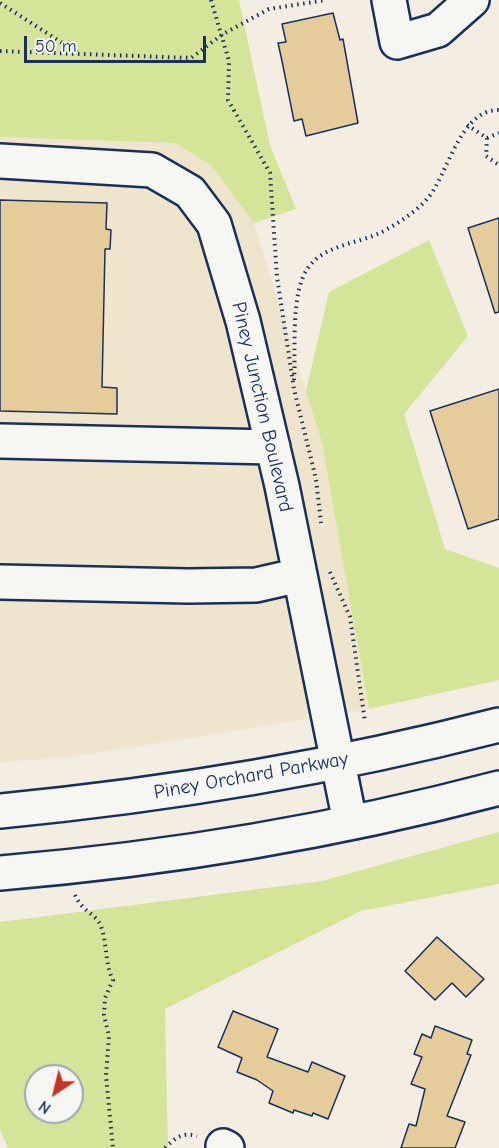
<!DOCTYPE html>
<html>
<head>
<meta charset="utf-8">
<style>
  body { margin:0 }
  #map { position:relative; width:499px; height:1148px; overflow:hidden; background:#f3eee1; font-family:"Comic Neue",sans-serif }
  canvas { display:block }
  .north { position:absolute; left:24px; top:1064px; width:60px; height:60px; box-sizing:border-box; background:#f6f6f2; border:2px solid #9ea6b7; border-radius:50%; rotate:215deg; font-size:16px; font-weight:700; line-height:24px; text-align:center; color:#1b2f5e }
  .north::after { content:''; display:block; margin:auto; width:21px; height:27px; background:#c8321e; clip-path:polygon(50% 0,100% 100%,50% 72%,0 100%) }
  .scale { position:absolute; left:24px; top:36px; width:182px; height:27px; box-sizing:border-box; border:3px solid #1b2f5e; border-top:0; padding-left:8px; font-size:18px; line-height:21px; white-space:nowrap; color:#1b2f5e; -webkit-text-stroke:4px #f6f6f2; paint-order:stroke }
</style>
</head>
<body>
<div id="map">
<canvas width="499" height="1148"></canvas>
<div class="north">N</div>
<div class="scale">50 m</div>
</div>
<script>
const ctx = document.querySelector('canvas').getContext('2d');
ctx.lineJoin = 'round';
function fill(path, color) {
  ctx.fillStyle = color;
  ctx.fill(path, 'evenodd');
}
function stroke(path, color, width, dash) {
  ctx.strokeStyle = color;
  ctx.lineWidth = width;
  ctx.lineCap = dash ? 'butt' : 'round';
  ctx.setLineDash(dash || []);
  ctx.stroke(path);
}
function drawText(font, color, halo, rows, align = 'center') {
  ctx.font = font + ' "Comic Neue",sans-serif';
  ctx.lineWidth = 4.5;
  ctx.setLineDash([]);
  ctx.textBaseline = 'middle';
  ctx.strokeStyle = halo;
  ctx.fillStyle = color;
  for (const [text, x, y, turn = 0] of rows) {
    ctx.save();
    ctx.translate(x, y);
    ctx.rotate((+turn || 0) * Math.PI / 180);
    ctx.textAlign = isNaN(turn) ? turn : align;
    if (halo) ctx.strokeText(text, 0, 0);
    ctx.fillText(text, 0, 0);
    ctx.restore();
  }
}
fill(new Path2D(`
  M0,137L175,143L212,166L254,223L322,443L369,709L71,757L0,762Z`), '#efe4cc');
fill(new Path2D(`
  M0,0H239L270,145L296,209L254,223L212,166L175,143L0,137Z
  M429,240L468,336L404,414L445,549L499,568V680L369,709L322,443L306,391L329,292Z
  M499,832V884L361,911L165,1009L168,1148H8L0,1130V922L322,881ZM36,1076H72V1112H36Z`), '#d4e498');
const building = new Path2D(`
  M333,13L340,40L343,39L358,123L306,136L302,119L294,121L282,61L278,43L286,42L282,24Z
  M0,200L107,203L106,229L111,230L110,249H105L102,387L117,388V414L0,411Z
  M499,218V312L495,313L468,228Z
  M499,389V519L468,529L430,411Z
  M437,937L484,979L466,997L452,983L435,1000L405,971Z
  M233,1011L278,1029L267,1057L308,1072L312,1062L345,1076L328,1119L313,1113L312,1116L294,1110L293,1113L269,1103L273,1091L257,1080L237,1072L242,1058L218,1047Z
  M435,1026L472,1040L467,1054L471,1055L447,1116L465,1122L455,1148H401L409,1124L416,1126L425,1089L411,1084L422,1057L414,1054L422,1034L431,1038Z`);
fill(building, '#e5cc9b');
stroke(building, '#1b2f5e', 1.5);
const minor = new Path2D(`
  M389,0L397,42L438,30L472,0
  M0,161L152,170L190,192L214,224L243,321L282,486L350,822
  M0,441L273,447
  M0,582L188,586L256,585L300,575
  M0,811C168,795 336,767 499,725
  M0,873C168,859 336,831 499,788
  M223,1146L227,1148`);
stroke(minor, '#1b2f5e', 38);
stroke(new Path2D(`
  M211,0L229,61L228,100L270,173L277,277L294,389L316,479L321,523
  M0,3L78,53
  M0,51L191,58L223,34L269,9L326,0
  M467,125L487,138L486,156L499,165
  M487,138L499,133
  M294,380C296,349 290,293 308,268C324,245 356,244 380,233C397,224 415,213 428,198C448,174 460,109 499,110
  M330,572L350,617L365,722
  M75,895C81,910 95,914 100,924C108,943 104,962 113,980L105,998L104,1015L109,1036L106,1076L113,1148
  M165,1148C175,1138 182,1132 197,1136`), '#1b2f5e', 4, [1.5, 4.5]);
stroke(minor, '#f6f6f2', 33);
drawText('20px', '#1b2f5e', '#f6f6f2', [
  ["Piney Junction Boulevard",262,407,77],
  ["Piney Orchard Parkway",251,776,-10]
]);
</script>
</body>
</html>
